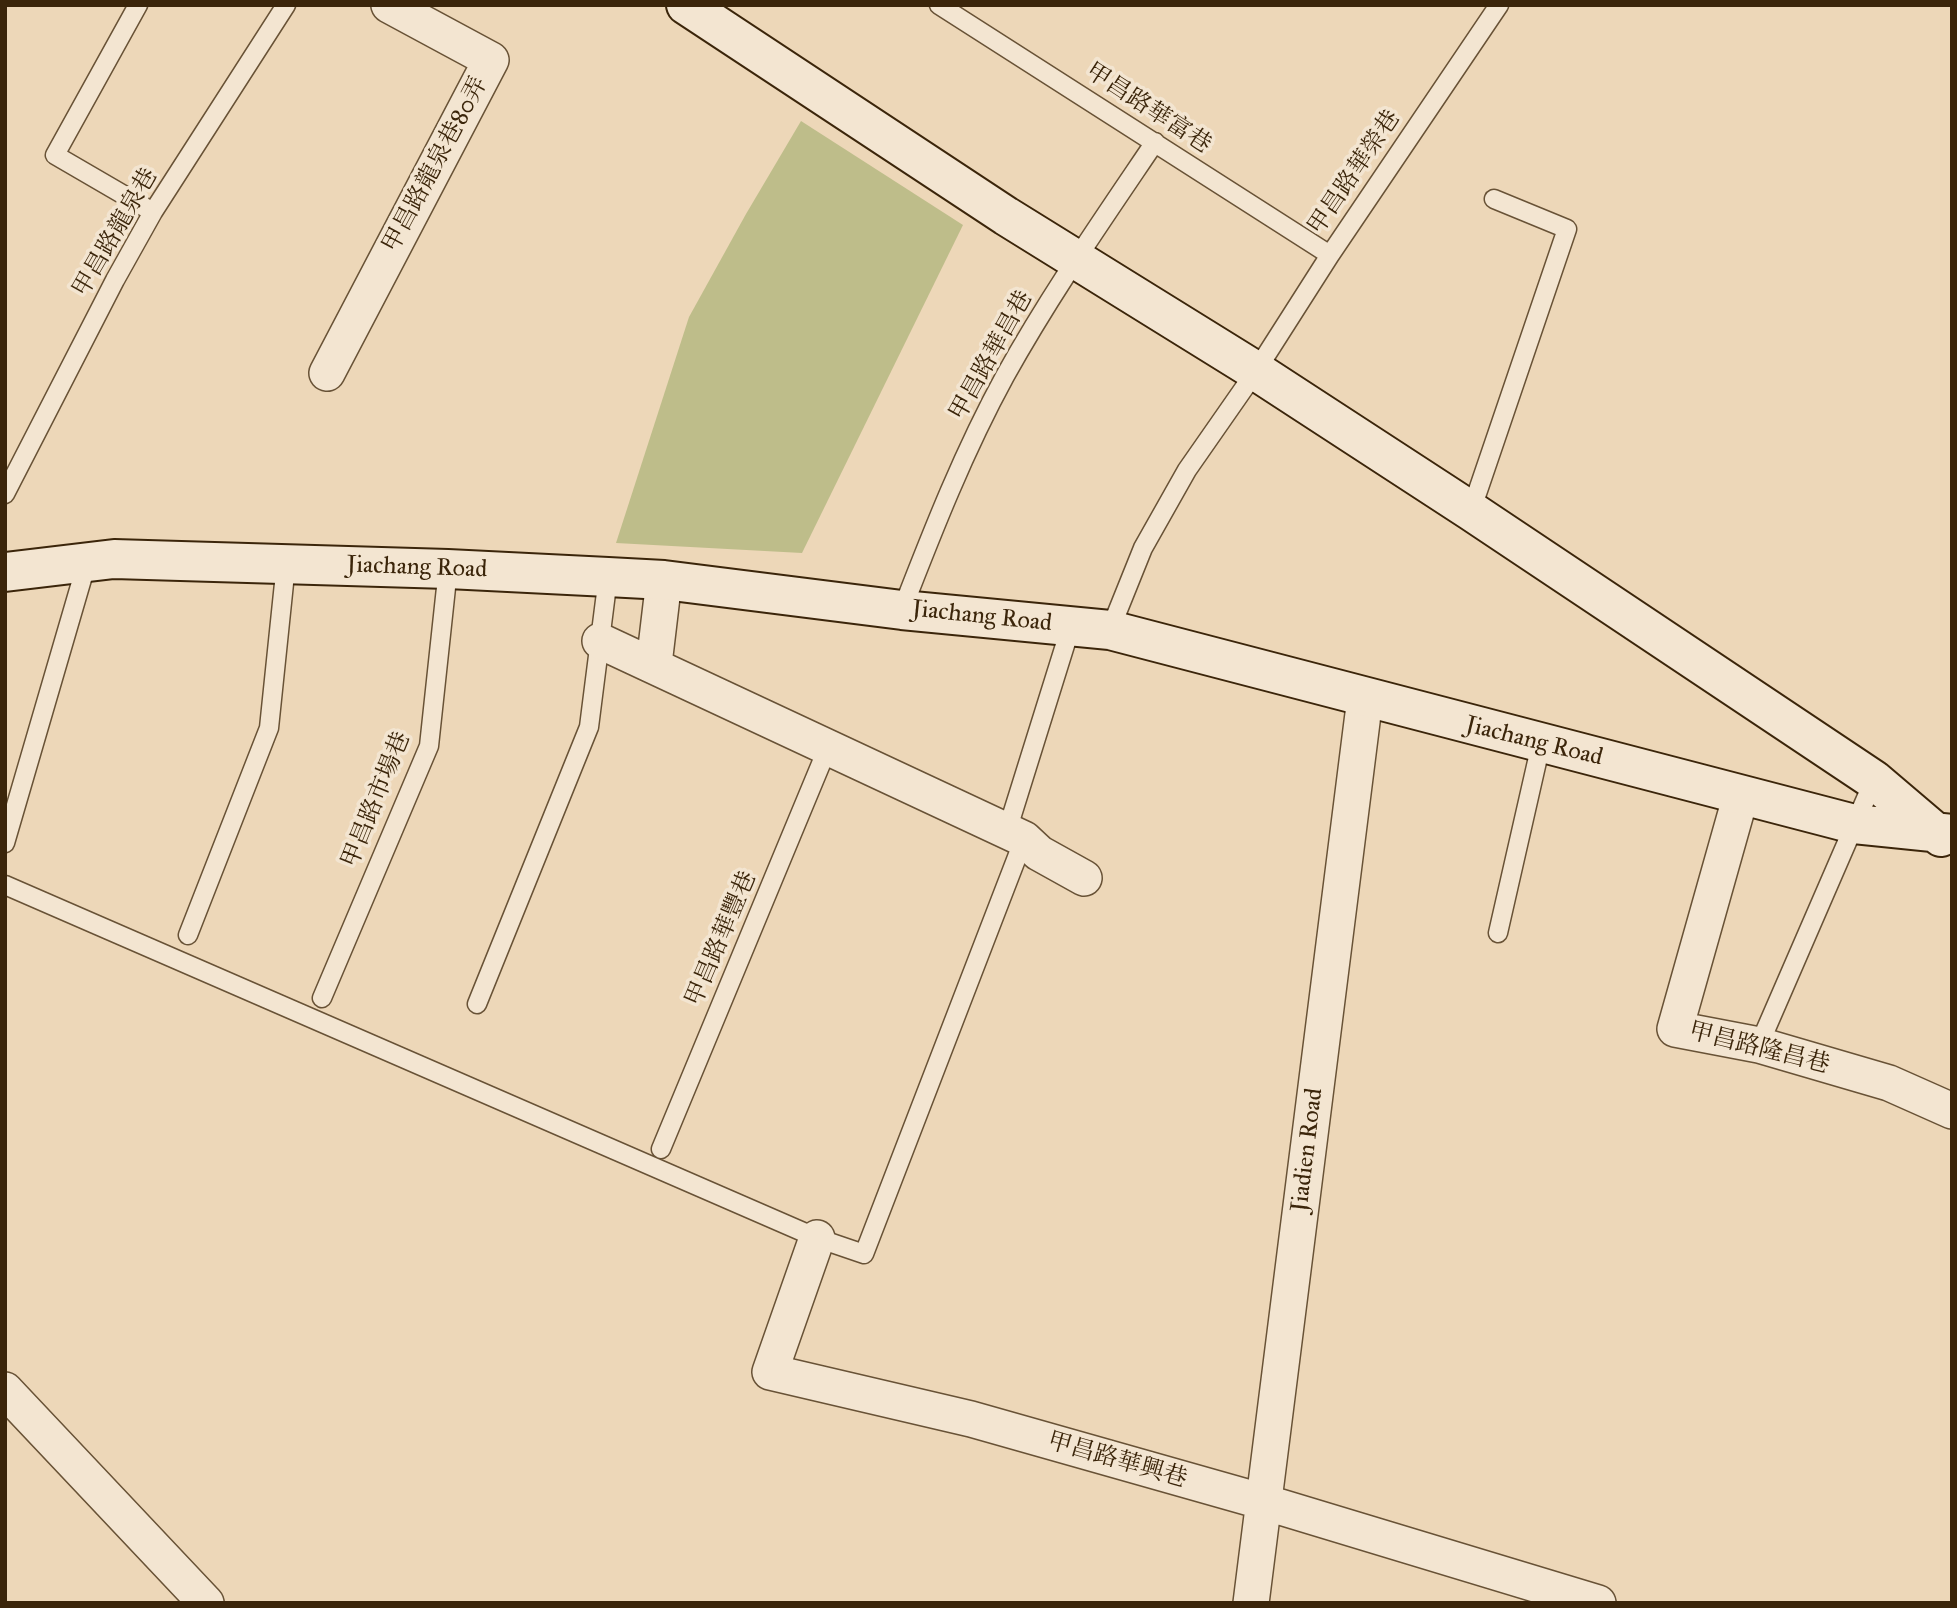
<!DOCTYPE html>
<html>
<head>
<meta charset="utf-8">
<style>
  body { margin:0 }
  #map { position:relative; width:1957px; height:1608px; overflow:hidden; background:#edd7b8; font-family:"IM FELL Great Primer",serif }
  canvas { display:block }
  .frame { position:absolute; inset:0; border:7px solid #3b250a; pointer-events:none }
</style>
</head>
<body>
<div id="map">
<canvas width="1957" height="1608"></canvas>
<div class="frame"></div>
</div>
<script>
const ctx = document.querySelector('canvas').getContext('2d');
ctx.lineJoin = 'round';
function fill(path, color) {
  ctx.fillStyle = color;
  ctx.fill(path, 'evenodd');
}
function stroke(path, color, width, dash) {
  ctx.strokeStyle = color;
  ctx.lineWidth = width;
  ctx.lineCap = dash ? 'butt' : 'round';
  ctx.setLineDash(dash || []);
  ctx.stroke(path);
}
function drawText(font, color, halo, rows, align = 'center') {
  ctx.font = font + ' "IM FELL Great Primer","Noto Serif TC",serif';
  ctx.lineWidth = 7;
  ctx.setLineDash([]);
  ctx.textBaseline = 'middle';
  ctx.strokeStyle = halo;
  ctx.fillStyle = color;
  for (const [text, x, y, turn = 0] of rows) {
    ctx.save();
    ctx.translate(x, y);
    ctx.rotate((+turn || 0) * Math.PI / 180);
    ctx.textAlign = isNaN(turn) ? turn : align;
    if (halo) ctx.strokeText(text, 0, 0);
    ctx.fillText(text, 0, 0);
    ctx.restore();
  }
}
fill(new Path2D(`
  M801,121L963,225L802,553L616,543L689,317L746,214Z`), '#bebd8a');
const lane = new Path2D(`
  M138,5L55,155L153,212
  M939,5L1330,255
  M5,494L115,280L153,212L286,5
  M1471,511L1567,229L1494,199
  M902,610C933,530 964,451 1005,376C1050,295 1103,219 1155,142
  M1110,630L1143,548L1187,470L1256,371L1330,255L1499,5
  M1007,831L1071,626
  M5,843L87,562
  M5,885L817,1238L864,1254L1024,839
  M1498,933L1541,744
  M188,935L269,728L286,564
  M322,998L429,746L448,569
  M477,1004L589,727L608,577
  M1759,1045L1874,780
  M661,1149L828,747`);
const street = new Path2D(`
  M327,373L491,60L389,5
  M600,641L1024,839L1039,853L1084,878
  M654,664L664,580
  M1741,795L1675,1029L1759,1045L1889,1083L1952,1111
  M817,1238L770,1372L971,1419L1264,1502L1598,1603
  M5,1390L206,1603
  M1251,1603L1365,698`);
const secondary = new Path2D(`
  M686,5L1006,216L1256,371L1471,511L1874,780L1941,837
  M5,572L114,559L448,569L608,577L664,580L902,610L1110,630L1854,824L1952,834`);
stroke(lane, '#685236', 21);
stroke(street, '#685236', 38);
stroke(secondary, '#3b250a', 42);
stroke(lane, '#f3e5d1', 18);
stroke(street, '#f3e5d1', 35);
stroke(secondary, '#f3e5d1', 38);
drawText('24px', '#3b250a', '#f3e5d1', [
  ["甲昌路華富巷",1148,109,33],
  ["甲昌路龍泉巷80弄",436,165,-62],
  ["甲昌路華榮巷",1355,173,-56],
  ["甲昌路龍泉巷",116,233,-60],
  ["甲昌路華昌巷",992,356,-61],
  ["Jiachang Road",417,568,2],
  ["Jiachang Road",982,617,6],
  ["Jiachang Road",1534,742,14],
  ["甲昌路市場巷",377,800,-68],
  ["甲昌路華豐巷",722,939,-67],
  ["甲昌路隆昌巷",1759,1049,14],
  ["Jiadien Road",1308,1150,-83],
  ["甲昌路華興巷",1117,1461,16]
]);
</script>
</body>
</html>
